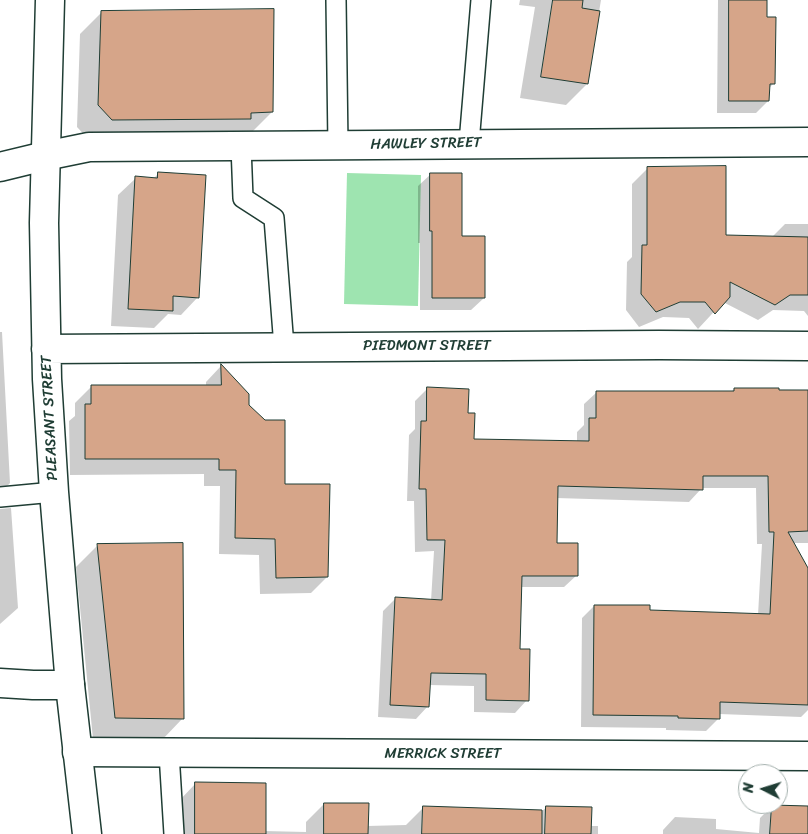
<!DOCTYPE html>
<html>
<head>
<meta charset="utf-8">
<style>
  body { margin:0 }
  #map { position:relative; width:808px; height:834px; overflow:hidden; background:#fff; font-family:Sriracha,sans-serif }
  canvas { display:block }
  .north { position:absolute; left:738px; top:764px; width:50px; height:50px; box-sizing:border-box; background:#fff; border:1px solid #a5b1ae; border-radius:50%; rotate:275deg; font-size:14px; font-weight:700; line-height:20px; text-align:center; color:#1f3d34 }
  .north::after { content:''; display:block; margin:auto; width:18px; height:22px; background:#1f3d34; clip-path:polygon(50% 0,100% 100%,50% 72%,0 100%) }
</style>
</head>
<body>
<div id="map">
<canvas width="808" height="834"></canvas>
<div class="north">N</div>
</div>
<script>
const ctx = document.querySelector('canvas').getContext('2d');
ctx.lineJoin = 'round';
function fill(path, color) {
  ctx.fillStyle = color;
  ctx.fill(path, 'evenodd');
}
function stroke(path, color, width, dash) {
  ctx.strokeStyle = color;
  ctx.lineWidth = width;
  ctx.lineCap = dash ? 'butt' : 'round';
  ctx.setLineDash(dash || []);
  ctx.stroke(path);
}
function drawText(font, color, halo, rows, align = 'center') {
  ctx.font = font + ' Sriracha,sans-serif';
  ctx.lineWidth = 4;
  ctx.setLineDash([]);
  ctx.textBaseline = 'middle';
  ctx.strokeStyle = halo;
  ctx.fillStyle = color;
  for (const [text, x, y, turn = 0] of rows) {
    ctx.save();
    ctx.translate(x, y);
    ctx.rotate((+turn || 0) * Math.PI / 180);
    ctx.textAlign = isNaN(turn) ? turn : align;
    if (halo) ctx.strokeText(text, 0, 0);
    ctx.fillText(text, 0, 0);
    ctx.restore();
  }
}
fill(new Path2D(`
  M347,173L421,175L418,306L344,304Z`), '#9ee4b0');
fill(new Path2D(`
  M520,0H601L587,84L566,105L520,98L535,7L519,5Z
  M718,0H766V18L774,83L768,89V101L756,113H717Z
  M102,12L272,112L250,134L90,141L77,127L80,34Z
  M648,168L725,237L771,238L785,224H808V316L804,311L773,310L758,320L723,302L698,329L689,318L663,317L639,327L626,310L627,262L632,257V184Z
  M158,174L198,297L181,315L168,314L154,328L111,326L118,195L136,178L153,179Z
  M431,174L461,237L484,298L471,310H420V243H418V186Z
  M0,332H2L10,483L0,494Z
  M221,366L248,406L327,577L311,593L260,594L259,555L219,554L220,486H204V474L70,475L69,421L75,416V403L91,387L206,386V382Z
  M427,389L467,414L472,440L577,442V432L584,425V404L597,392L730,393L734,389L808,390V543H793L808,570V710L801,717L719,714V718L706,731L666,730V728L581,727L582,618L594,606L648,611L758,615L762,544H757L756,488H702L689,502L556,498L555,544L577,575L564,587H521L519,650L527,700L515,713L474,712V686L429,685L428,706L416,719L378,717L383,611L395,599L431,601L434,551L415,552L414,501H407L409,435L415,429V401Z
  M11,508L18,608L0,624V509Z
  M98,545L183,718L162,740L93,739L76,567Z
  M196,783L264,831L306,832V822L324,804L367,826L406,825L423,808L542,811L547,807L590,826H598V834H177L178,802Z
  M772,806L808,808V834H663V830L675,817L716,819V829L759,833L760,818Z`), '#0003');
const building = new Path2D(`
  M553,0H583L582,8L600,11L588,84L541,77Z
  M729,0H767V17H776L775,84H770L769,101H729Z
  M274,9L273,112L251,113V119L112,120L98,105L101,11Z
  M726,166V235L808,237V295H790L775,305L730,282V297L715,314L705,302H680L656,312L641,294L642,245H647V167Z
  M158,172L206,175L199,298L173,296V311L128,309L135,176L157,178Z
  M430,173H462V236H485V298H432V231H430Z
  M221,364L249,394V405L265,420H285V484H330L328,577L276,578L275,539L235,538L236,470H219V459H85V404H91V385H221Z
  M427,387L469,389L468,413H475L474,439L589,441V418H596V391H734V388H779V390H808V531L788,532L808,568V705L720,702V719L678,718V716L593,715L594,605H650V610L770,614L774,532H769L768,476H703V490L558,486L557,543H578V576H522L520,649H530L529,701L486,700V674L431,673L429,707L390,705L395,597L442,600L445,540H427L426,489H419L421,421H426Z
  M183,543L184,719L115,718L97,544Z
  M195,782L266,783V834H195Z
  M324,803H369L368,834H324Z
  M772,805L808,806V834H770Z
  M423,806L542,810V834H422Z
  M546,806L592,807L591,834H545Z`);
fill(building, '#d6a589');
stroke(building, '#1f3d34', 1);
const lane = new Path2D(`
  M336,0L338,145
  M469,143L481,0
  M241,146L243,198L274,218L284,347
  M0,497L54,492
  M169,753L174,834`);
const street = new Path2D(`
  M0,167L45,156L89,147L808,142
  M0,683L33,685H70
  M77,752L808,756`);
const secondary = new Path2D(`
  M50,0L44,223L47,379L54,492L70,685L87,834
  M46,349L659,345L808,346`);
stroke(lane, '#1f3d34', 22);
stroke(street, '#1f3d34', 31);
stroke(secondary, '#1f3d34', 31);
stroke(lane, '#fff', 19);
stroke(street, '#fff', 28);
stroke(secondary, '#fff', 28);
drawText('15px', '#1f3d34', '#fff', [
  ["HAWLEY STREET",426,144,-1],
  ["PIEDMONT STREET",427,346],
  ["PLEASANT STREET",50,418,-93],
  ["MERRICK STREET",443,754]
]);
</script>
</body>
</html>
